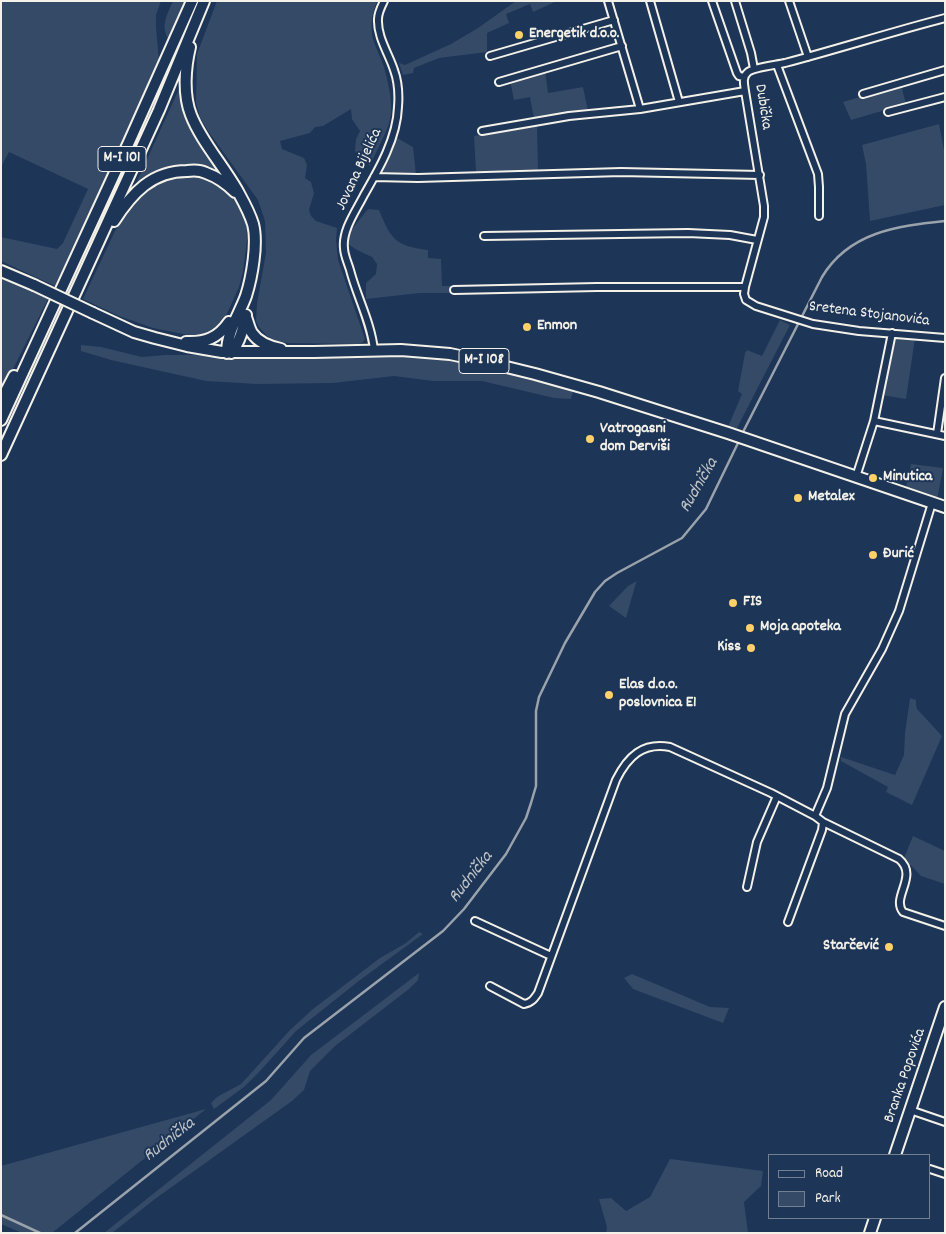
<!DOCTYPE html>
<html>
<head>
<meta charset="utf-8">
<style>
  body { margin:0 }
  #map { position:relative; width:946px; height:1234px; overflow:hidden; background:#1d3557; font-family:Dekko,sans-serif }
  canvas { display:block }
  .frame { position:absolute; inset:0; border:2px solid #f4f1e8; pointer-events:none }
  .legend { position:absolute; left:768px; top:1154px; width:162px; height:65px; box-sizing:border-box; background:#1d3557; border:1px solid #738091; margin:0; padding:6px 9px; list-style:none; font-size:15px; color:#f4f1e8 }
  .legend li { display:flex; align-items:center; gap:10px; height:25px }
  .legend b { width:25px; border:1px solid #738091 }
</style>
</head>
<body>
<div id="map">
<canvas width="946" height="1234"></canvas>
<div class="frame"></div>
<ul class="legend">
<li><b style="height:6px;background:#1d3557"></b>Road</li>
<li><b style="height:14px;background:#354a67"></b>Park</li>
</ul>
</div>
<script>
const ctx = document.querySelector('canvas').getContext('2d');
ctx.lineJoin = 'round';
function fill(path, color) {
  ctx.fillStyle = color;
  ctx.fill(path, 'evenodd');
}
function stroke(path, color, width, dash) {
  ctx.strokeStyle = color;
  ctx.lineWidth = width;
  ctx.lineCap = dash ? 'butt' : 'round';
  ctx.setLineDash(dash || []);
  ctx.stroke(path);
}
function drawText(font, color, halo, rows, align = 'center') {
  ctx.font = font + ' Dekko,sans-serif';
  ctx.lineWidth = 4;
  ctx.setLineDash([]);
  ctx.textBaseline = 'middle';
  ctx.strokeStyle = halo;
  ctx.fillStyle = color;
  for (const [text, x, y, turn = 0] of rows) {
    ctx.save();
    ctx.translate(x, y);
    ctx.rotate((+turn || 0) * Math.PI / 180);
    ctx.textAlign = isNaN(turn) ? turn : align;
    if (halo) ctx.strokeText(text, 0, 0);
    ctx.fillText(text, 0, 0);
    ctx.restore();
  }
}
fill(new Path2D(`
  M1,1H161L156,15V26L159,62L104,183L55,286L1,261V237L57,249L63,243L88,189L9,152L1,167Z
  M173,1H186L169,40C160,26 167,15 173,1Z
  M217,1H377C372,13 370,26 373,39C376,49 381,58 384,67C388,82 392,98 391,113C390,128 376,151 370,166L355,151L356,139L360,131L352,119L351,109L323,126L315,127L310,133L280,141L282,149L304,158L307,165L305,178L311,182L314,193L309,210L311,216L316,221L337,228L336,240L338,260L365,339L363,342L359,344L289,343L276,341L267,336L259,327L256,321L257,303L266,253L265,221L258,200L208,131L200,117L196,103L197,54Z
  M516,1H557L533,12L530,4L506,14L509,23L487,33V52L439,58L414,68L413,73L403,75L399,63L405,65L451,44L478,28Z
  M545,70L548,93L583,87L588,111L534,119L530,97L514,100L510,80Z
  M184,78V93L228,178L197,167L134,188Z
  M901,85L906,104L851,120L843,102Z
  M939,124L945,155V205L870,221L866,164L862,145Z
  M537,125L538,170L476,172L474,136Z
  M397,138L413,147L416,175L385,174L382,170Z
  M186,174L204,177L227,190L241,204L246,222L247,240L243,272L239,287L221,327L216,332L198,337L153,328L119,316L83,299L115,231L133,200L147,187L168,177Z
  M368,209L379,210C391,239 395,246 428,250V258L441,259L442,286H450V293H420L366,299V283L376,274L377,264L372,257L357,250L348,244V234Z
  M1,278L48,299L1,393Z
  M780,320L790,325L736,430L728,427L742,394L738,391L745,353L747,350L762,356Z
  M899,337L915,338L906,399L882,395L893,343Z
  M81,345L101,347L142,357L165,355H211L261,358L420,354L474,363L573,391L571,399L554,398L482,381H433L394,376L333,383L257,384L206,381L111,360L81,351Z
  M911,464L943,468L937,500L917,491L906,487Z
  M637,581L636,583L626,618L609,606L628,586Z
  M910,698L916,700V705L917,709L942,736L912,805L886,792L888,787L841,761V757L895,775L904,755L905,733Z
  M913,836L945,851V884L921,876L904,858Z
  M419,932L423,934L360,980L296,1031L261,1070L244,1087L214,1109L211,1103L217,1097L241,1084L290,1030L313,1009L380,958L406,943Z
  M419,973L418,980L409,989L335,1046L310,1071L304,1090L292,1101L155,1199L112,1233H104L271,1100L311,1055Z
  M632,974L710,1007L729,1008L723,1023L633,989L624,978Z
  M206,1109L52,1233H22L1,1224V1166Z
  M670,1159L763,1171L761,1186L744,1202L748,1233H606L607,1227L599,1199L611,1198L626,1211L650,1197Z`), '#354a67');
stroke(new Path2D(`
  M743,432L822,277C849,232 897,226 945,221
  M1,1215L40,1233
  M75,1233L266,1081L304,1038L443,931L464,909L506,854L526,818L531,803L536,786V711L539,697L565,643L595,592L605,581L617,573L682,538L706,509L738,443`), '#9aa2ab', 2.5);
const minor = new Path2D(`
  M608,1L640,109
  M650,1L679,102
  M712,1L737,73L739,76L744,77
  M735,1L751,53L754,69
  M789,1L808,57
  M945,18C891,32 838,49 785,63C776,65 754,67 748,72C742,77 744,84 745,91L764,206V217L745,287L744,294L746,300L756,306L813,324L859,331L945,338
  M490,56L614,20
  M777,65L818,174L819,187V216
  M499,82L622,46
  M863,94L945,70
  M888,112L945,97
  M482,131L569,116L640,109L745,91
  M374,177L418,178L621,172L760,175
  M484,236L688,233L730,235L757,240
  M454,290L597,287H745
  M374,350C371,322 357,297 350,270C348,263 344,255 344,248C342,230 356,211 364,195C379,169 397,138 398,107C399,95 398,81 394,70C389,54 377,37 378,19C378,13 381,7 384,1
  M874,421L945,436
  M937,434L945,378
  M856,477L874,421L892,333
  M815,816L827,788L845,714L882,649L899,611L932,503
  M747,887L757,842L777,796
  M475,921L551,956
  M788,922L822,830L823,822
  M490,986L524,1004C531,1003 534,999 538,993L616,780C628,756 643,742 670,747L771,793L815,816L823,822L899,859C919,876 891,897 903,912L945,926
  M910,1110L945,1122
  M930,1169L945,1174`);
const primary = new Path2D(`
  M190,47C185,68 183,95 191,115C201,141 223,165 237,190C243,201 249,211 253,224C258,243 252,277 246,296C239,315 227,331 227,353
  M114,221C132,193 152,171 187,171C194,170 200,170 206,173C217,177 227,184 235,192
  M1,271L34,285
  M93,313L134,332L155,338L187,346L222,352H314L401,350L450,354L474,359L535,374L599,392L728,433L945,507
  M246,317C248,322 249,328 252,333C258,342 271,347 281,349
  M186,342C205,343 218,338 229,322
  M231,353C240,342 243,329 246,315
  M1,401L14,376
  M1,420L129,142L192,1
  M1,455L159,110L204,1
  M895,1155L945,1007
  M870,1233L875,1218`);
stroke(minor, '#f4f1e8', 10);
stroke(primary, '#f4f1e8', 14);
stroke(minor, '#1d3557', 6);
stroke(primary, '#1d3557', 10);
const primaryBridge = new Path2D(`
  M34,285L93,313`);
stroke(primaryBridge, '#f4f1e8', 14, []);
stroke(primaryBridge, '#1d3557', 10);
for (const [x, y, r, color] of [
  [519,35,5,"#ffd166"],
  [527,327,5,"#ffd166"],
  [590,439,5,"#ffd166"],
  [873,478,5,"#ffd166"],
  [798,498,5,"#ffd166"],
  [873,555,5,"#ffd166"],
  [733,603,5,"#ffd166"],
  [750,628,5,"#ffd166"],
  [751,648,5,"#ffd166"],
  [609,695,5,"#ffd166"],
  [889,947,5,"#ffd166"]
]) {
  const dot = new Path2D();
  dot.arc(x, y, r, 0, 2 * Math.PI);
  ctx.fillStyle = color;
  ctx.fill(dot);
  stroke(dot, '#1d3557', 2);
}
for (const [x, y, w] of [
  [122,159,48],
  [484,361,50]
]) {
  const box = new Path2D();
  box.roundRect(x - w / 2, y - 12.5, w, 25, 4);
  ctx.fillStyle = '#1d3557';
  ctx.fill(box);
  stroke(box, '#f4f1e8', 1);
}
drawText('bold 15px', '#f4f1e8', null, [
  ["M-I 101",122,159],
  ["M-I 108",484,361]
]);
drawText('bold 16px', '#f4f1e8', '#1d3557', [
  ["Energetik d.o.o.",529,35],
  ["Enmon",537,327],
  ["Vatrogasni",600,430],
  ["dom Derviši",600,448],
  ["Minutica",883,478],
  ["Metalex",808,498],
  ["Đurić",883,555],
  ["FIS",743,603],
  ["Moja apoteka",760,628],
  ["Kiss",741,648,"right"],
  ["Elas d.o.o.",619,686],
  ["poslovnica E1",619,704],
  ["Starčević",879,947,"right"]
], 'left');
drawText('16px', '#f4f1e8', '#1d3557', [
  ["Dubička",762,107,81],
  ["Jovana Bijelića",360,170,-65],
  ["Sretena Stojanovića",869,315,7],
  ["Branka Popovića",906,1076,-71]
]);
drawText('italic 18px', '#c0c3c4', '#1d3557', [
  ["Rudnička",700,486,-60],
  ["Rudnička",472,878,-52],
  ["Rudnička",170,1141,-38]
]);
</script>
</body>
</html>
